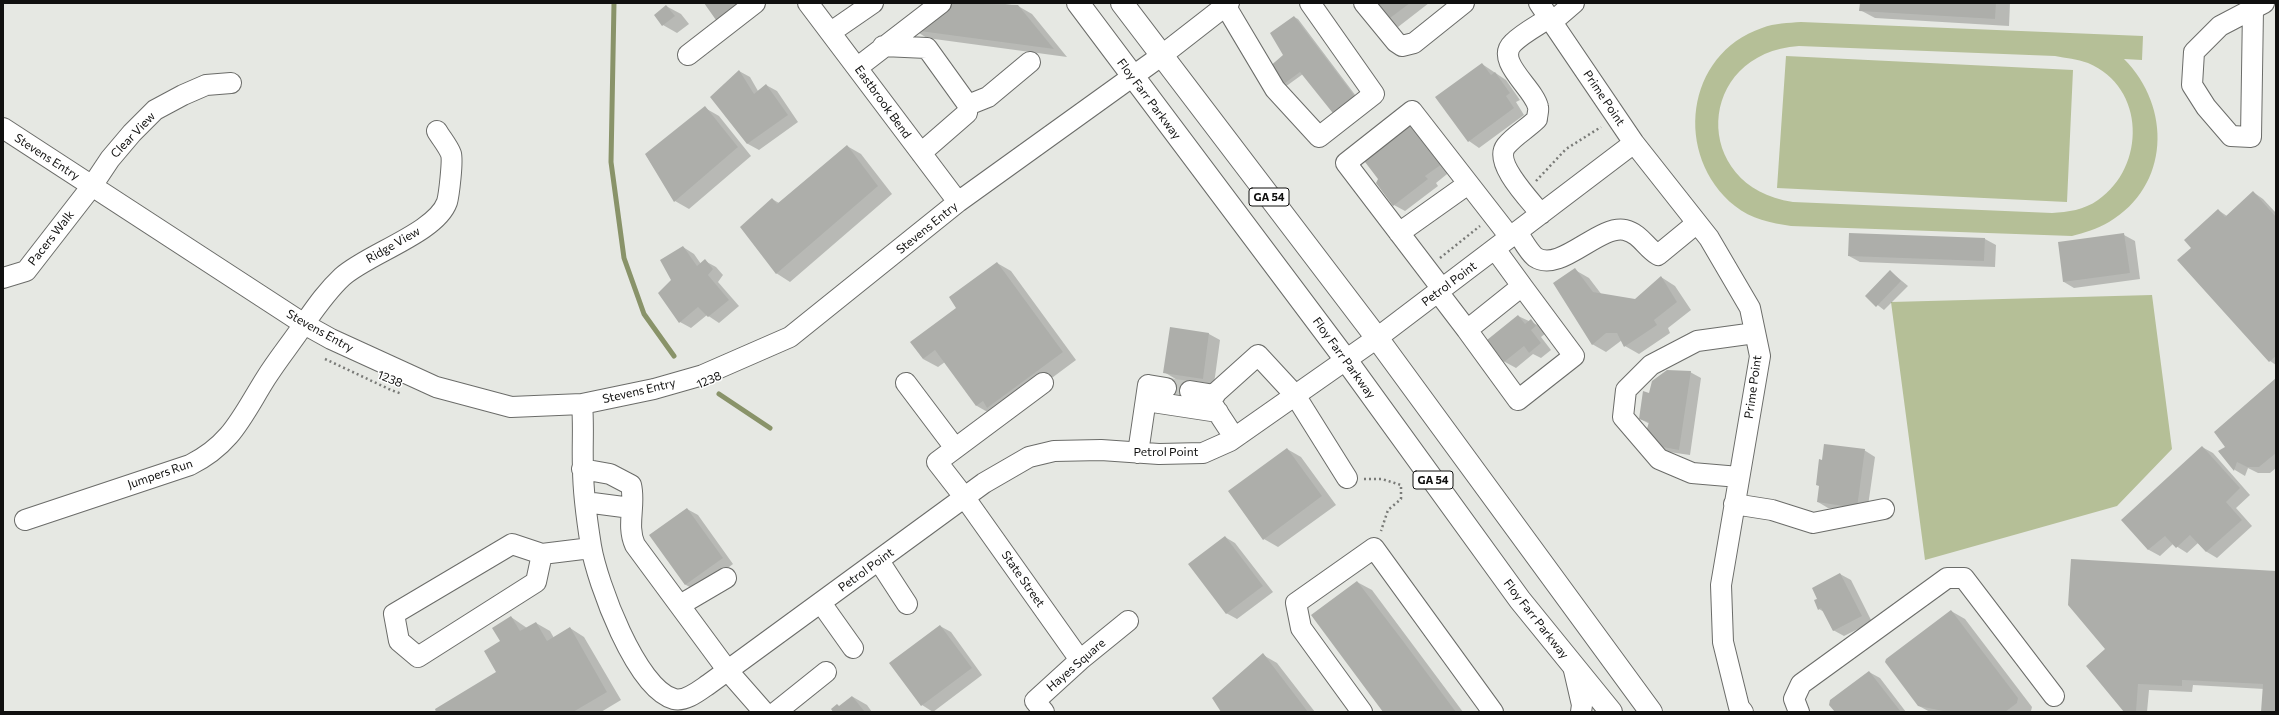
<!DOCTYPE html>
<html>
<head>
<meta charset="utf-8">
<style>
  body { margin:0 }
  #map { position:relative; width:2279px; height:715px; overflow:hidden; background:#e6e8e3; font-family:Commissioner,sans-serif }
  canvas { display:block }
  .frame { position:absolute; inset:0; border:4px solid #10100f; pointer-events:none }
</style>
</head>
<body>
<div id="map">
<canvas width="2279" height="715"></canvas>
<div class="frame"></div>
</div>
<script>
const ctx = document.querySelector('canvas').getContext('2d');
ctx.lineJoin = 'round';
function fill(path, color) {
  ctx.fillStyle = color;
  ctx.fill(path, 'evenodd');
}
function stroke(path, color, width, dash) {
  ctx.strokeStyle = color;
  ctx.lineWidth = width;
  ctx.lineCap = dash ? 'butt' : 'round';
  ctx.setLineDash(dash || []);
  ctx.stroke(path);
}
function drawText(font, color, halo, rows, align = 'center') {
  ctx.font = font + ' Commissioner,sans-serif';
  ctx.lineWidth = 3;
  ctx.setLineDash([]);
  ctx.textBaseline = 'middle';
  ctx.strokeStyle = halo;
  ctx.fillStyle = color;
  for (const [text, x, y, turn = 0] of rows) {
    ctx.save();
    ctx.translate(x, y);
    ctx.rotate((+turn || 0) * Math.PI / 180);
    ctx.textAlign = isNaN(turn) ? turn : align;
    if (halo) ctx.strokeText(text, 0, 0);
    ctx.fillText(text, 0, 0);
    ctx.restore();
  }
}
fill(new Path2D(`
  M1801,22L2143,36L2142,60L2124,59C2172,107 2170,186 2109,222C2097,229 2084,233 2072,236L1791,226C1771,223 1751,219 1735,206C1673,156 1685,54 1762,28C1775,23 1788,23 1801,22ZM1799,46L2055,56C2066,58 2077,59 2088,63C2146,87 2146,167 2098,200C2084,210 2068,212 2052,213L1793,202C1690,187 1695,53 1799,46Z
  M1786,56L2073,70L2067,202L1777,188Z
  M2152,295L2172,449L2117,506L1925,560L1891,302Z`), '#b5bf97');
fill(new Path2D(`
  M950,3H999L1018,6L1032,14L1067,57L927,38L914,30Z
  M1379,3H1429L1398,27L1387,20Z
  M1861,3H2010L2009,26L1875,18L1860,10Z
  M666,6L681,14L689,24L677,33L663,25Z
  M1294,17L1298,19L1362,104L1303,74L1285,87L1282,85L1285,55Z
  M1482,64L1506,80L1520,100L1516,102L1524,115L1479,148L1469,141Z
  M739,71L750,77L758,91L766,85L777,91L798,122L759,150L748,144L712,97Z
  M705,108L719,116L751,156L689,209L675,201L646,155Z
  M1410,122L1452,170L1436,183L1438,186L1405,211L1394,205Z
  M847,146L861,154L892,194L790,282L776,273L772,199L779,203Z
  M2253,192L2263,199L2276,213V365L2270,361L2192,248L2218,210L2227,216Z
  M2124,235L2135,241L2140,279L2074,288L2064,282L2059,243Z
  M1985,239L1996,245L1995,267L1860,262L1849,256Z
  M683,247L694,254L701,264L705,261L716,267L723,275L718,282L739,306L719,323L707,315L691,328L680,322L672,280Z
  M997,263L1011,271L1076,360L1002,415L991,414L977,406L945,362L938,367L923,359L958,308Z
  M1575,270L1589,278L1602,295L1635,300L1661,277L1675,286L1691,310L1668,328L1670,333L1639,354L1625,346L1622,340L1606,352L1592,344Z
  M1890,271L1908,286L1884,310L1866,296Z
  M1518,316L1542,327L1546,333L1541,337L1551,350L1541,358L1533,354L1516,368L1505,362L1488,341Z
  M1171,328L1209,334L1220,340L1214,384L1187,380L1194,384L1179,381L1164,372Z
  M1690,372L1701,378L1690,455L1669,452L1658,446L1650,424L1640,419L1650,394Z
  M2276,379V468L2270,473H2258L2248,468L2245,476L2235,470L2219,452L2227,448Z
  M2202,447L2213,453L2250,495L2236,508L2252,526L2217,558L2207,552L2198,543L2187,553L2173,544L2160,556L2149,550L2122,520Z
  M1287,449L1301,457L1336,505L1278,547L1264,539Z
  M1864,450L1875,457L1867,513L1828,508L1818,502L1823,461Z
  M687,509L698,515L733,564L697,591L686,585L651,535Z
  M1225,537L1235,543L1273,592L1237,619L1226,613Z
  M2276,572V712H2262L2264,689L2193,685L2192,692L2149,690L2147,712H2126L2087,666Z
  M1840,574L1851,580L1872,622L1844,636L1833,630L1824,612L1819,609V599Z
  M1357,582L1372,590L1463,712H1384Z
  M1951,611L1965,619L2032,707L2031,711L1930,712L1919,706Z
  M511,617L527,628L536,623L550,631L554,638L570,628L584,637L621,700L601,712H438L497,673L501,642Z
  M940,626L951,632L982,675L933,712L922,705L891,663Z
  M1263,655L1277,663L1315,712H1222Z
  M1869,672L1880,678L1906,712H1836Z
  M853,697L867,705L872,712H835Z`), '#0003');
stroke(new Path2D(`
  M614,3L611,162L624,258L644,314L674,356
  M719,394L770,428`), '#899369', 5);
fill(new Path2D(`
  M704,3H739L716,20Z
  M949,3L1018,5L1054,49L912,30Z
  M1377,3H1410L1386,21L1374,5Z
  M1860,3H1996L1995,19L1859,11Z
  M666,5L675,16L662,26L654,15Z
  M1294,16L1359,102L1336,117L1300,72L1281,86L1268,68L1283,55L1270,33Z
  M1482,63L1491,75L1495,72L1510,93L1506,96L1514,108L1468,142L1435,97Z
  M739,70L754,94L766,84L788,115L747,144L710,97Z
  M705,106L738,147L674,202L645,154Z
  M1410,121L1442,164L1425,176L1428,179L1393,206L1376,183L1378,179L1362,158Z
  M847,145L878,186L776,274L740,227L772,198L777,204Z
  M2253,191L2276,217V356L2269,362L2177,260L2191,248L2184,240L2218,209L2225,217Z
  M1849,233L1985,238L1984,261L1848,256Z
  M2124,233L2130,273L2063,282L2058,242Z
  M683,246L697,266L705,259L713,269L708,275L729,300L708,317L698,307L679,323L658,293L671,280L660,260Z
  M997,262L1063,352L987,408L983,401L976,406L935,350L923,359L910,342L956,308L949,297Z
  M1575,268L1593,292L1635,299L1661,276L1677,302L1654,320L1657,325L1624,347L1617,333H1606L1592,345L1553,283Z
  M1890,270L1901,281L1876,307L1865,296Z
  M1518,315L1525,324L1531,319L1536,326L1531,330L1541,343L1529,353L1524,346L1504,362L1487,340Z
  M1170,327L1209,333L1203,379L1163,373Z
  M1667,370L1691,371L1679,450L1657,446L1646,432L1649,422L1639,419L1643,391L1649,393L1652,381Z
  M1167,378L1191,381L1188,404L1164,401Z
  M2276,378V453L2259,467H2247L2237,462L2234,471L2218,451L2225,447L2214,432Z
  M1824,444L1865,449L1857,508L1817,502L1819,486L1816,485L1819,459L1822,460Z
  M2202,446L2240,488L2226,502L2242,520L2206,552L2190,535L2176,548L2165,536L2148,550L2121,520Z
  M1287,448L1322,496L1263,540L1228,491Z
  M687,508L723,558L685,585L649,535Z
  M1225,536L1263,586L1226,614L1188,564Z
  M2071,559L2276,571V712H2261L2263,684L2182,680V686L2138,684L2136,712H2124L2086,666L2105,649L2068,605Z
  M1840,573L1862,616L1833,631L1821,608L1818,610L1814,600L1817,599L1812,588Z
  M1357,581L1403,641L1456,712H1383L1311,615Z
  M1951,610L2018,698L2017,703L2005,712H1948L1918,706L1885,662L1886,659Z
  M511,616L520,631L536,622L547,641L570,627L607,692L573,712H436L435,709L496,672L484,651L500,641L492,628Z
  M940,625L972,668L921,706L889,663Z
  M1263,653L1308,712H1221L1212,698Z
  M1869,671L1901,712H1835L1829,705L1830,700Z
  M852,696L865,712H833L831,709L837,704L839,706Z`), '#adaeaa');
stroke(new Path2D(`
  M1166,388L1190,391`), '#c6c8c3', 20, [20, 10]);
const minor = new Path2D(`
  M808,3L958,202
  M1364,3L1396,42L1402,46L1414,43L1464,3
  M1539,3L1634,143L1709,238L1750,308L1760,356L1721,585L1723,642L1739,707L1743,712
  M1225,5L1275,89L1319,137L1374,94L1310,3
  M2253,9L2251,137L2231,136L2206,107L2192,85L2194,52L2220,26L2264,3
  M1552,22L1574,3
  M831,32L873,3
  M883,46L927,48L968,105L967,113L921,153
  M688,55L755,3
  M858,67L941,3
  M968,105L988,97L1030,62
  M3,128L304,324L331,339L436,387L511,407L582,404L654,389L703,375L790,337L958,202L1161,56L1229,3
  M1541,214C1530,200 1493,163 1506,146C1515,135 1527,129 1537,119C1537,115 1539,110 1538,107C1534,88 1494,61 1513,43C1523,33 1537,26 1549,18
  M1517,232C1522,239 1528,251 1535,257C1560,274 1599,224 1625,230C1641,234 1645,247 1658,255L1697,223
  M1399,233L1468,184
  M3,278L26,271L92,186L110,159L132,133L155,110L183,95L206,85L231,83
  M1442,289L1346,163L1412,111L1510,237
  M1438,292L1467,330L1522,286L1495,249
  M1467,330L1518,400L1574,356L1522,286
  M906,383L955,448
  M1043,383L937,462L965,498L1080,660
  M1190,391L1215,395
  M1146,401L1218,412
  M582,404C584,425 582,447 583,468C583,494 587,521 591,546C597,582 636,689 674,699C686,702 700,690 709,684L984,483L1029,457L1054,451L1101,450L1159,454L1203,453L1230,441L1377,338L1634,143
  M1234,437L1209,399L1258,355L1295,395L1347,478
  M1138,453L1148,385L1166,388
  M582,469L610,474L631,485C636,505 626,525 635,545L728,671L764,712
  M1739,477L1692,473L1659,459L1623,417L1626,390L1651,365L1697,341L1755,333
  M585,502L631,508
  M1734,504L1772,510L1813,523L1884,509
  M25,520L190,465C232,444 242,416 266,378C278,359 292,342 304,324C316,307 327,291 342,277C367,254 436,233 447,202C449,195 453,161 451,154C448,146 441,138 437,131
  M542,554L536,582L418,657L399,641L394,614L512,544L542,554L591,548
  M879,561L907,604
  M821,603L853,648
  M680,605L726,578
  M1573,666L1582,705L1581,712
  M776,712L826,672
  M1044,712L1035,701L1080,660L1128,621
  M1362,712L1301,628L1296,603L1374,548L1493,712
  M1799,712L1794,699L1801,684L1947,578H1964L2054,696`);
const major = new Path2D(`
  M1078,3L1346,360L1520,600L1611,712
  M1122,3L1377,338L1651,712`);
stroke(minor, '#6b6c69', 22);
stroke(major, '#6b6c69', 24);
stroke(new Path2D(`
  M1536,181L1566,149L1601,127
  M1440,258L1480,226
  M325,359L391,390L402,394
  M1364,479H1382L1401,485V499L1388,510L1381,531`), '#797a77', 2.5, [2, 3]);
stroke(minor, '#fff', 20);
stroke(major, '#fff', 22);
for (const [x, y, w] of [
  [1269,197,40],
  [1433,480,40]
]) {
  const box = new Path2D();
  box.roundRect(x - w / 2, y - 9, w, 18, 3);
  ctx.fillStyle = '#fff';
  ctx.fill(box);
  stroke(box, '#10100f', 1);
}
drawText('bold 11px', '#10100f', null, [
  ["GA 54",1269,197],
  ["GA 54",1433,480]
]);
drawText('12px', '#10100f', '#fff', [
  ["Prime Point",1604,98,56],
  ["Floy Farr Parkway",1149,99,53],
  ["Eastbrook Bend",883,102,54],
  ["Clear View",133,135,-46],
  ["Stevens Entry",47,157,33],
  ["Stevens Entry",927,228,-39],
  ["Pacers Walk",51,238,-52],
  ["Ridge View",393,245,-30],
  ["Petrol Point",1449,284,-37],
  ["Stevens Entry",320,331,29],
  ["Floy Farr Parkway",1344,358,54],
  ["1238",390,379,22],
  ["1238",709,380,-23],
  ["Prime Point",1753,387,-82],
  ["Stevens Entry",639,391,-13],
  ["Petrol Point",1166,452],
  ["Jumpers Run",160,474,-19],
  ["Petrol Point",866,570,-36],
  ["State Street",1023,579,55],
  ["Floy Farr Parkway",1536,619,52],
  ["Hayes Square",1076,665,-41]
]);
</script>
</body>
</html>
